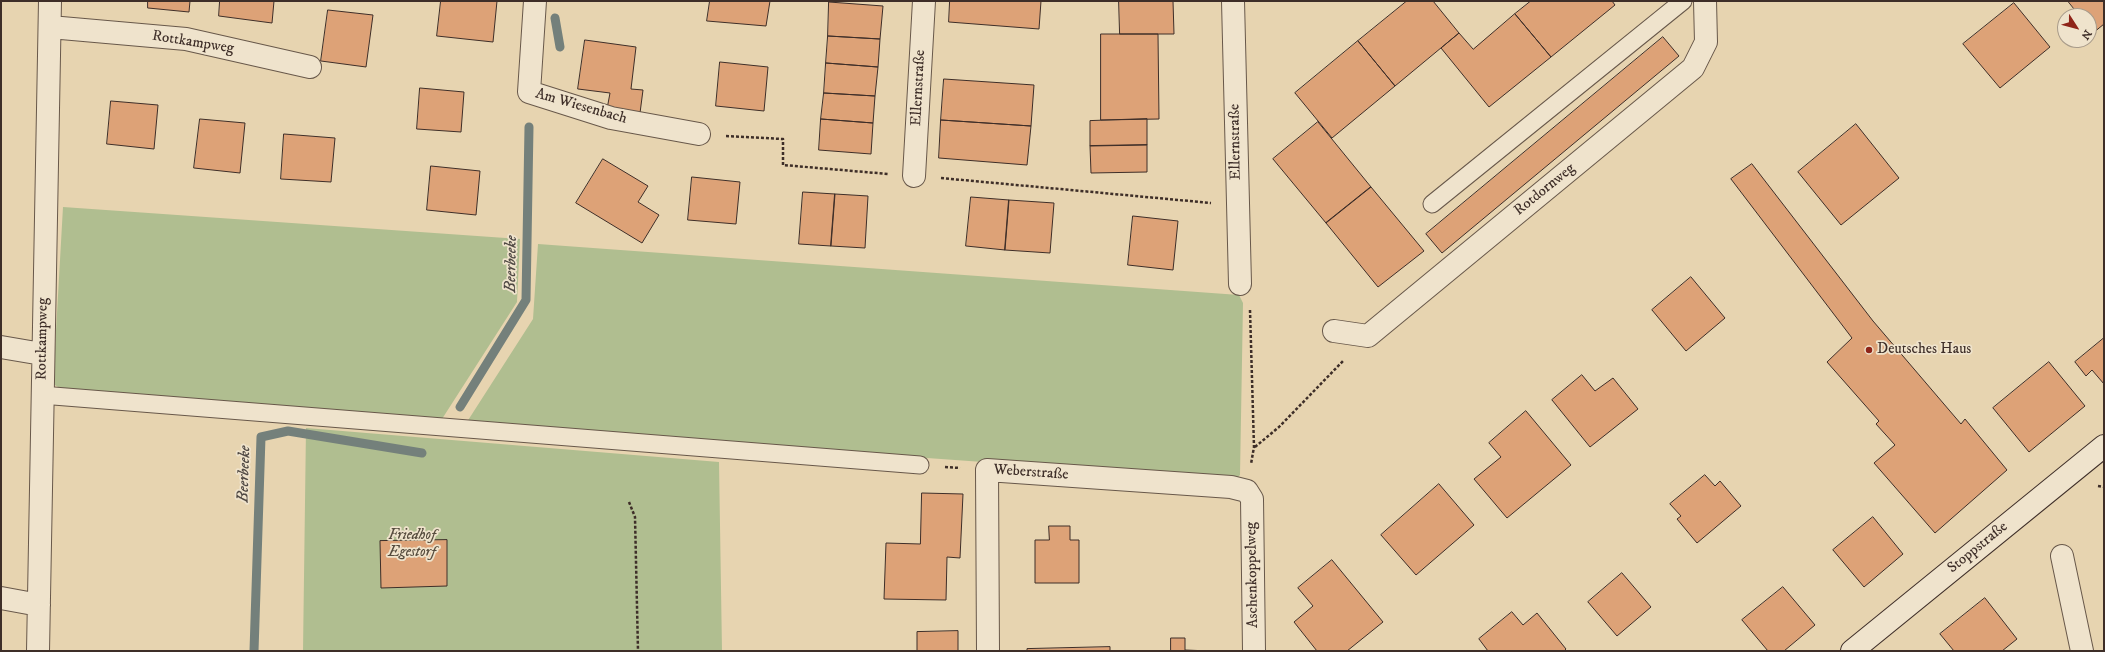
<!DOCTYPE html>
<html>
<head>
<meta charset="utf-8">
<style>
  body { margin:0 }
  #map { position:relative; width:2105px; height:652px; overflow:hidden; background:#e7d4b0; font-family:"IM FELL DW Pica",serif }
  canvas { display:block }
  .frame { position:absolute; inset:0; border:2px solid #3e2e28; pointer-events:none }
  .north { position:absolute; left:2057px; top:8px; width:40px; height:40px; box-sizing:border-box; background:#efe3cc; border:1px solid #a89b8a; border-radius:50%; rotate:126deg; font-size:11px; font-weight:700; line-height:16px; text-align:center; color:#3e2e28 }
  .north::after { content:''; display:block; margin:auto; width:14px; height:18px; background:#8f2418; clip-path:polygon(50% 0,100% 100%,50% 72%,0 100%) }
</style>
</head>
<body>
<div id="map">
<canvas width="2105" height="652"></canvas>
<div class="frame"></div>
<div class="north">N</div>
</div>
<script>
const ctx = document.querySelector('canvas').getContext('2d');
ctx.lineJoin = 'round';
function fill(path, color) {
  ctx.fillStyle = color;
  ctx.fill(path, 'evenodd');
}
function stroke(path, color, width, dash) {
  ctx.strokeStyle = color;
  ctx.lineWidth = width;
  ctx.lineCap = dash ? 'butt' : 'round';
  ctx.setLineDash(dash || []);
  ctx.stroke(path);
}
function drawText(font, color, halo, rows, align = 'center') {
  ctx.font = font + ' "IM FELL DW Pica",serif';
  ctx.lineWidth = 3.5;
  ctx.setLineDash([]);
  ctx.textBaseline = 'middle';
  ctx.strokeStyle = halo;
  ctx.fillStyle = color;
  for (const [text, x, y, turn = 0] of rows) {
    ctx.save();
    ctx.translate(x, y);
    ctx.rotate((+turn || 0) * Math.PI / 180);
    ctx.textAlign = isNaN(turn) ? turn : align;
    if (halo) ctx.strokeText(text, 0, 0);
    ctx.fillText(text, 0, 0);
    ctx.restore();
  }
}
fill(new Path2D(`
  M63,207L520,239L517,302L442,419L65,391L53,384Z
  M538,244L1239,295L1243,303L1240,475L1235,480L465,425L533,319Z
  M306,428L719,462L722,651H303Z`), '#b0be90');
stroke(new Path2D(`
  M555,18L560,47
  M460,407L526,300L529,127
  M254,651L261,437L288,431L422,453`), '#74807b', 9);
const building = new Path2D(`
  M148,1H190L189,12L148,8Z
  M220,1H274L272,23L219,16Z
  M441,1H497L493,42L437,36Z
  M710,1H770L766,26L707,21Z
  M950,1H1041L1039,29L949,22Z
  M1119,1H1173L1174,34H1120Z
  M1407,1H1433L1459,33L1395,86L1358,41Z
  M1531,1H1612L1615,5L1551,57L1515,14Z
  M2068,1H2104V24L2093,33L2089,28V16H2080Z
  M829,2L883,6L880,39L828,36Z
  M2014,3L2050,47L2000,88L1963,44Z
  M328,10L373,15L366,67L321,61Z
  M1515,14L1551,57L1489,107L1441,48L1459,33L1473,49Z
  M1101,34H1158L1159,119L1101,120Z
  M828,36L880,39L878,67L826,63Z
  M1663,37L1679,56L1442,253L1426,234Z
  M585,40L636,47L631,89L643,90L640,113L607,109L610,93L578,89Z
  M1358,41L1395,86L1332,138L1295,93Z
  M720,62L768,67L764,111L716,106Z
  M826,63L878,67L875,96L824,93Z
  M944,79L1034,85L1031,126L941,120Z
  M420,88L464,92L461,132L417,129Z
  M824,93L875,96L873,123L821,119Z
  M111,101L158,105L154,149L107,144Z
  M200,119L245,123L240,173L194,168Z
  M821,119L873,123L871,154L819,150Z
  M1147,119V145L1090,146V121Z
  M941,120L1031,126L1027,165L939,158Z
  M1318,122L1371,187L1326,223L1273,159Z
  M1856,124L1899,178L1841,225L1798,172Z
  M284,134L335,138L331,182L281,179Z
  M1147,145V172L1091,173L1090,146Z
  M603,159L648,186L638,202L659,215L642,243L576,203Z
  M1752,164L1873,321L1961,424L1965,419L2007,470L1935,533L1874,463L1895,445L1876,424L1879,421L1827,362L1852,338L1731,179Z
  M431,166L480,171L476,215L427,210Z
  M692,177L740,182L736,224L688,220Z
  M1371,187L1424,251L1378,287L1326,223Z
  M803,192L835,194L831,246L799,244Z
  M835,194L868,196L865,248L831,246Z
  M971,197L1009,200L1005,250L966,246Z
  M1009,200L1054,203L1050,253L1005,250Z
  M1133,216L1178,221L1173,270L1128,265Z
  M1691,277L1725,318L1686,351L1652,310Z
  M2104,338V384L2092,370L2086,376L2075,362Z
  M2049,362L2085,406L2029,452L1993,408Z
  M1582,375L1595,391L1613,378L1638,409L1590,447L1552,400Z
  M1526,411L1571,465L1507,518L1474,479L1501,457L1489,443Z
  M1705,475L1715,486L1720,481L1741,506L1697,543L1677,519L1681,516L1670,504Z
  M1439,484L1474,525L1416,575L1381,535Z
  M922,493L963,494L960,558L947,557L946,600L884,599L886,543L920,544Z
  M1873,517L1903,554L1864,587L1833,550Z
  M1049,526H1070V540H1079V583H1035V540H1049Z
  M447,540V586L381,588L380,541Z
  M1332,560L1383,622L1347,651H1317L1294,622L1313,606L1298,588Z
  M1622,573L1651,607L1617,636L1588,602Z
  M1783,587L1815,625L1784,651H1768L1742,620Z
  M1985,598L2017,639L2002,651H1954L1940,634Z
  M1512,612L1523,625L1537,613L1566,649L1564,651H1488L1479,639Z
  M958,631V651H917V632Z
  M1171,638H1185V650L1210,651H1171Z
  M1110,647V651H1027V649Z`);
fill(building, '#dda277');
stroke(building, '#3e2e28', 1);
const service = new Path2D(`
  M1432,204L1683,1
  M41,395L920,465`);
const minor = new Path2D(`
  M535,1L529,92L611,118L699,134
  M1233,1L1240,284
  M50,27L186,39L310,67
  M914,176L924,1
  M1334,331L1368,336L1693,68L1706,42L1705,1
  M1,347L42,354
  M2062,556L2082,651
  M1,598L39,605
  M38,651L50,1
  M988,651L987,470L1231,487L1247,491L1252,499L1254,651`);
const secondary = new Path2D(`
  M1852,651L2104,446`);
stroke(service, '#68584a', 19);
stroke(minor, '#68584a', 24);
stroke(secondary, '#3e2e28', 24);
stroke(new Path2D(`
  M726,136L783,139V165L888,174
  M941,178L1211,203
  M1250,310L1254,447L1251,464
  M1255,447L1279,427L1344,360
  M945,467L960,468
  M2098,486L2104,487
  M629,502L635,517L638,651`), '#3e2e28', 2.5, [3, 2]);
stroke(service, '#efe3cc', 17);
stroke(minor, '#efe3cc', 22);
stroke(secondary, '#efe3cc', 22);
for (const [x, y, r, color] of [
  [1869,350,4,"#8f2418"]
]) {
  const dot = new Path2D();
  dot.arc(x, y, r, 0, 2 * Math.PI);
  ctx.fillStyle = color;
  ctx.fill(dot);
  stroke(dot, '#efe3cc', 1.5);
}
drawText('15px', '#3e2e28', '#efe3cc', [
  ["Rottkampweg",193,43,9],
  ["Ellernstraße",919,88,-87],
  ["Am Wiesenbach",581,107,16],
  ["Ellernstraße",1236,142,-91],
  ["Rotdornweg",1545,190,-39],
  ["Rottkampweg",43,339,-89],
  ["Weberstraße",1031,473,4],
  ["Stoppstraße",1978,548,-39],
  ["Aschenkoppelweg",1253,575,-91]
]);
drawText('15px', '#3e2e28', '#efe3cc', [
  ["Deutsches Haus",1877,350]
], 'left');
drawText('italic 15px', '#554b3d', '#efe3cc', [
  ["Friedhof",412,536],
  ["Egestorf",412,553]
]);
drawText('italic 16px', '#504944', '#efe3cc', [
  ["Beerbeeke",512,264,-89],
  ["Beerbeeke",245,474,-88]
]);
</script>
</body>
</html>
